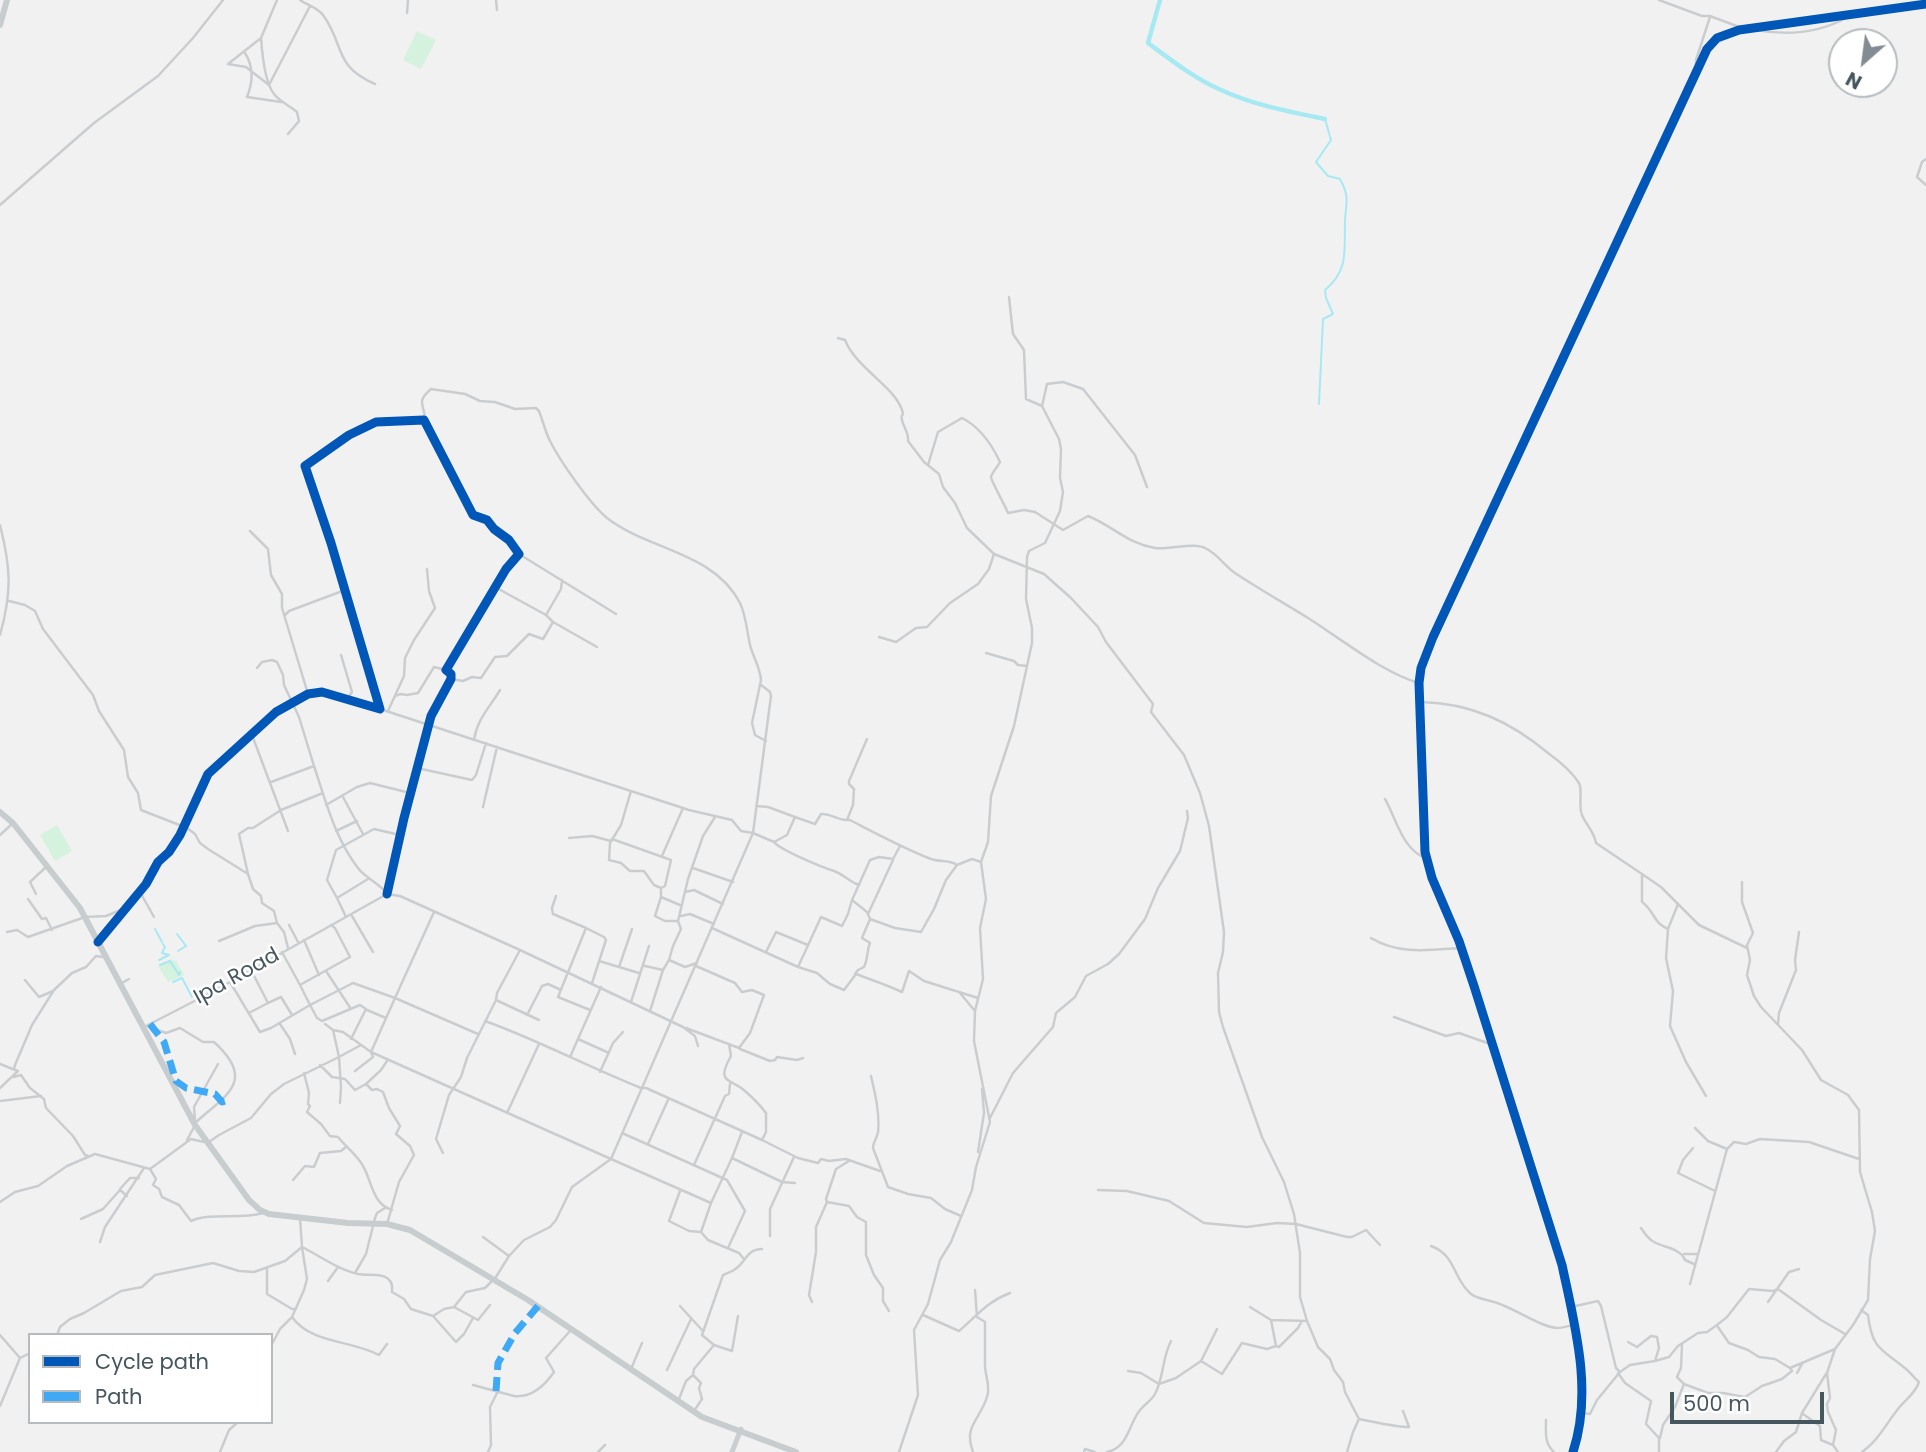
<!DOCTYPE html>
<html>
<head>
<meta charset="utf-8">
<style>
  body { margin:0 }
  #map { position:relative; width:1926px; height:1452px; overflow:hidden; background:#f2f1f1; font-family:Poppins,sans-serif }
  canvas { display:block }
  .legend { position:absolute; left:28px; top:1333px; width:245px; height:91px; box-sizing:border-box; background:#fff; border:2px solid #b5bbbf; margin:0; padding:9px 12px; list-style:none; font-size:21px; color:#46565f }
  .legend li { display:flex; align-items:center; gap:14px; height:35px }
  .legend b { width:35px; border:2px solid #b5bbbf }
  .north { position:absolute; left:1828px; top:28px; width:70px; height:70px; box-sizing:border-box; background:#fff; border:2px solid #b5bbbf; border-radius:50%; rotate:208deg; font-size:19px; font-weight:700; line-height:28px; text-align:center; color:#46565f }
  .north::after { content:''; display:block; margin:auto; width:24px; height:32px; background:#828c92; clip-path:polygon(50% 0,100% 100%,50% 72%,0 100%) }
  .scale { position:absolute; left:1670px; top:1392px; width:154px; height:32px; box-sizing:border-box; border:4px solid #46565f; border-top:0; padding-left:9px; font-size:21px; line-height:24px; white-space:nowrap; color:#46565f; -webkit-text-stroke:5px #fff; paint-order:stroke }
</style>
</head>
<body>
<div id="map">
<canvas width="1926" height="1452"></canvas>
<ul class="legend">
<li><b style="height:9px;background:#0057b8"></b>Cycle path</li>
<li><b style="height:9px;background:#3fa9f5"></b>Path</li>
</ul>
<div class="north">N</div>
<div class="scale">500 m</div>
</div>
<script>
const ctx = document.querySelector('canvas').getContext('2d');
ctx.lineJoin = 'round';
function fill(path, color) {
  ctx.fillStyle = color;
  ctx.fill(path, 'evenodd');
}
function stroke(path, color, width, dash) {
  ctx.strokeStyle = color;
  ctx.lineWidth = width;
  ctx.lineCap = dash ? 'butt' : 'round';
  ctx.setLineDash(dash || []);
  ctx.stroke(path);
}
function drawText(font, color, halo, rows, align = 'center') {
  ctx.font = font + ' Poppins,sans-serif';
  ctx.lineWidth = 5;
  ctx.setLineDash([]);
  ctx.textBaseline = 'middle';
  ctx.strokeStyle = halo;
  ctx.fillStyle = color;
  for (const [text, x, y, turn = 0] of rows) {
    ctx.save();
    ctx.translate(x, y);
    ctx.rotate((+turn || 0) * Math.PI / 180);
    ctx.textAlign = isNaN(turn) ? turn : align;
    if (halo) ctx.strokeText(text, 0, 0);
    ctx.fillText(text, 0, 0);
    ctx.restore();
  }
}
fill(new Path2D(`
  M417,31L436,40L421,69L403,60Z
  M57,825L72,851L55,861L40,835Z
  M171,959L176,961L184,975L168,982L158,966Z`), '#d4f2dd');
stroke(new Path2D(`
  M1319,404L1323,319L1333,314L1326,298L1325,290C1349,270 1344,251 1345,223C1345,203 1351,199 1340,179L1328,176L1316,162L1331,140L1325,119
  M155,929L162,942
  M177,934L186,946L178,951
  M159,960L169,955L162,953L165,947L163,944
  M160,965L170,961L179,975L180,972
  M173,982L182,978L192,997`), '#a6e9f2', 2);
stroke(new Path2D(`
  M1160,0L1148,43C1171,60 1194,78 1221,90C1253,105 1291,112 1325,119`), '#a6e9f2', 4.5);
stroke(new Path2D(`
  M300,0C307,5 318,8 323,15C345,45 333,66 375,84
  M496,0L497,10
  M1659,0L1702,16H1710L1742,28
  M407,13L408,0
  M1756,30C1788,36 1819,33 1848,17
  M261,38C262,52 265,83 274,94C279,101 290,106 297,112L299,121L288,134
  M245,53C254,67 253,82 247,97L281,102
  M228,64L246,67L269,85L310,6
  M228,64L261,38L277,0
  M1696,67V60L1710,17
  M1926,159L1922,162L1917,177L1926,185
  M0,205L94,123L158,76L193,38L223,0
  M838,338L845,340C856,368 894,386 902,410C905,419 900,411 902,420C904,429 909,432 908,441L924,462L939,474L943,487L955,503L967,528L994,554L1044,574L1071,598L1098,627L1106,642L1153,704L1151,712L1184,755L1200,793L1209,826L1224,932L1223,952L1218,973L1219,1012L1223,1027L1262,1137L1284,1182L1294,1214L1300,1253V1297L1307,1321L1318,1347L1330,1359L1334,1370L1343,1382L1345,1392L1359,1419L1353,1432L1347,1452
  M1042,406L1047,384L1063,382L1083,389L1135,455L1147,487
  M425,420C425,404 415,403 431,389L465,394L480,401L495,402L515,409L536,408L539,411C543,421 545,431 550,441C560,461 590,504 607,518C648,550 714,552 740,603C746,615 747,632 750,645C753,657 760,667 761,680L752,723L755,735L766,741
  M928,465L938,432L962,418C980,427 992,445 1000,462C998,466 992,473 991,477C991,481 1005,505 1008,513L1024,510L1035,512L1063,530L1088,516C1113,526 1128,544 1155,548C1170,550 1195,541 1207,549C1218,555 1225,566 1235,573C1259,589 1284,603 1308,618C1340,638 1383,673 1419,683
  M0,525C11,568 12,592 0,635
  M250,531L268,549L271,575L282,594V608L308,694
  M519,554L616,614
  M495,587L546,615
  M9,601L25,605L35,611L43,629L93,695L99,711L124,750L128,777L138,793L141,810L187,828L195,834L200,843L208,849L248,874L253,889L261,896L262,903L274,911L277,923L284,932L288,948
  M285,615L289,611L345,590
  M553,622L546,615L561,589L562,580
  M879,637L896,642L916,628L927,627L950,603L978,584L989,569L994,554
  M986,653L1014,661L1018,665L1027,666
  M341,655L352,692L347,699
  M257,668L262,662L272,660L277,662L283,675L284,685L299,717L314,766
  M451,679L463,681L472,677L481,678L495,657L507,656L529,634L543,639L553,622L597,647
  M396,696L400,694L407,695L418,693L434,667L446,670
  M1421,702C1471,703 1511,722 1548,753C1559,761 1572,772 1579,783C1583,789 1578,806 1582,815C1586,825 1594,831 1596,843L1642,874V902C1654,910 1653,923 1668,929L1666,958L1673,991L1670,1026L1686,1062L1706,1096
  M380,709L689,810L732,820L741,831L753,833L774,842L787,835L795,817L815,824L821,814C831,813 838,821 850,820C877,834 903,848 931,859C940,862 951,860 957,865L972,859L981,862
  M388,711L404,676L405,658L414,640L435,608L429,591L427,569
  M252,735L288,831
  M474,740C477,719 490,707 500,690
  M417,768L472,780L476,775L486,743
  M271,782L314,766C326,802 335,838 358,868C366,879 380,883 387,894
  M631,791L621,825L610,843L609,860L621,863L630,871H644L654,885L661,888
  M343,797L363,834
  M1385,799C1396,818 1403,851 1426,858
  M326,805L357,787L370,783L410,793
  M756,806L768,807L795,817
  M483,807L497,747
  M847,820L853,805L854,789L849,784V781L867,739
  M336,831L357,821
  M0,835L13,823
  M569,838L592,836L611,841
  M612,839L671,860L665,886L661,888V897L655,916L665,921H678
  M774,842C780,850 824,868 834,871C843,874 850,882 859,885
  M662,856L683,808
  M693,868L733,882
  M248,874L239,834L248,828H253L281,810L323,793
  M1642,874L1661,887L1699,925L1747,948
  M1742,882V902L1753,933L1747,945L1750,960L1747,975L1754,996L1761,1007L1802,1050L1821,1080L1848,1095L1859,1110L1860,1172L1872,1212L1875,1231L1870,1259L1868,1300L1853,1325L1835,1349L1827,1373L1830,1398L1827,1404L1828,1412L1836,1430L1833,1445L1838,1452
  M140,892L154,917
  M685,892L694,890L723,904
  M36,894L30,882L47,866
  M556,896L552,908L553,914L586,928L558,997L590,1010
  M661,897L680,905
  M337,898L327,880L336,850L374,829L400,835
  M28,899L42,919L46,918L52,930
  M868,914L893,860
  M352,916L373,952
  M681,916L690,914L714,924
  M346,917L337,898L368,879
  M870,919L895,928L921,932L934,909L946,880L957,865
  M289,925L298,942
  M331,925L335,928L350,957L300,985L310,1005L353,983L395,998L434,912
  M586,928L604,937L606,940L592,983
  M712,928L798,967L821,917L842,926L848,914L852,900
  M1668,929L1678,904
  M7,932L17,930L28,937L85,917L106,916L123,909
  M1371,938C1399,955 1429,950 1461,948
  M304,940L319,975
  M219,941L255,926L277,923
  M98,942L146,884L158,862L169,852L180,835L208,774L276,712L308,694L322,692L380,709L331,543L305,466L349,435L376,422L424,420L473,515L487,520L494,529L509,540L519,554L506,569L446,670L451,674V679L431,716L404,818L387,894
  M282,952L300,985
  M766,952L776,932L808,945
  M599,961L639,973
  M697,963L685,967L669,960L673,946L681,929L678,921L688,879L703,836L715,817
  M645,966L663,970
  M619,967L632,929
  M798,967L817,973L830,984L844,990L856,974C872,980 887,985 902,992L909,971L924,981L978,998
  M251,970L268,1003L281,997L292,1015
  M326,971L351,1009
  M855,974L858,970L864,967C869,957 866,952 870,943L862,938L870,919L867,912L852,900L870,860L879,857L893,859L900,846
  M25,980L39,997L53,991
  M230,982L260,1032L271,1028L310,1005L317,1018L322,1021L360,1005L366,1009L351,1039
  M120,984L129,979
  M960,993L975,1011
  M496,1000L539,1020
  M631,1002L649,946
  M367,1010L386,1018
  M650,1011L663,970L669,960
  M249,1013L268,1003
  M527,1015L542,986L548,984L561,990
  M1394,1017L1446,1036L1459,1033L1493,1045
  M485,1021C538,1040 588,1067 641,1088H646L762,1140
  M280,1024L290,1039L295,1054
  M1778,1024L1779,1013L1796,970L1795,960L1799,932
  M146,1026L214,991L387,894L400,896L520,950
  M686,1028L739,1048L750,1033L764,995L752,990L742,992L735,983L696,966
  M155,1029L166,1033L180,1028L203,1042H214C257,1081 226,1095 195,1123
  M333,1030L343,1032L371,1052L611,1159L753,833L771,696L770,692L760,684
  M578,1039L609,1053
  M729,1044L731,1056C715,1084 731,1078 745,1091C753,1098 760,1105 766,1113V1132L762,1140L798,1158L818,1163L821,1159L829,1161L846,1159L880,1171
  M740,1049L770,1061L775,1060L777,1057L797,1060L803,1058
  M570,1057L601,987
  M0,1064L15,1070
  M320,1065L332,1077L345,1079L355,1090L366,1084L372,1090L377,1089L383,1092L389,1108L400,1126L396,1134L410,1146L414,1155L399,1182L387,1224
  M355,1071L373,1057L371,1052L395,998L478,1034
  M600,1072L613,1043L623,1032
  M304,1073L309,1093L308,1104L310,1106L307,1112L321,1124L330,1136L338,1137C346,1147 357,1155 363,1166C372,1181 372,1204 392,1210
  M871,1076C875,1093 880,1114 878,1132C877,1139 873,1141 873,1148L888,1187L908,1194L931,1198L945,1209L961,1216
  M14,1077L21,1075L30,1088L44,1099L46,1108L73,1136L85,1155L88,1156
  M366,1084L381,1070L387,1061
  M0,1088L18,1071L14,1069L15,1065L32,1025L54,990L72,973L86,967L96,956L103,957
  M0,1101L41,1096
  M340,1103L341,1087L339,1057L361,1045
  M507,1113L539,1044
  M990,1118L1013,1073L1053,1027L1056,1013L1075,997L1086,976L1108,964L1119,954L1145,919L1158,888L1180,851L1188,818L1187,811
  M195,1121L194,1107L218,1064
  M1695,1128L1708,1141L1727,1149
  M622,1133L727,1180L745,1211L728,1248
  M187,1140L194,1127
  M209,1142L219,1135L251,1118L271,1094L284,1084L339,1057L333,1030L325,1024
  M648,1144L668,1100
  M1693,1148L1683,1160L1678,1173L1715,1191
  M978,1152L984,1113L982,1089
  M443,1153L436,1139L449,1095L461,1077L467,1058L496,1000L497,993L520,950L683,1027L695,1036L698,1046
  M732,1158L742,1132
  M849,1161L836,1169L826,1199L827,1202L849,1206L857,1217L866,1222V1255L874,1275L883,1288V1301L889,1311
  M694,1165L725,1096L729,1094L730,1084
  M150,1169L156,1179L153,1185L159,1189L162,1197L179,1205L191,1221C211,1212 239,1220 263,1213
  M293,1180L305,1166L314,1167L320,1153L341,1151L346,1147
  M120,1189L130,1178H139
  M1098,1190L1127,1191L1169,1201L1204,1223L1247,1227L1277,1223L1296,1224L1347,1237H1352L1366,1230L1380,1245
  M680,1191L669,1221L689,1231L701,1232L708,1240L739,1253L743,1258
  M0,1202L15,1192L38,1186L67,1166L95,1154L150,1169L191,1139L204,1142
  M300,1218L302,1247C320,1256 339,1270 358,1274C367,1276 384,1272 390,1281C393,1284 392,1288 392,1292L404,1299L411,1309L433,1316L444,1309L454,1307L466,1292L485,1288L492,1281
  M81,1219L103,1209L120,1190L127,1196
  M1641,1228C1645,1234 1648,1239 1654,1242C1665,1248 1680,1248 1685,1260L1694,1264
  M701,1232L711,1203L732,1158L782,1182L795,1183
  M770,1236V1209L794,1157
  M483,1237L509,1256
  M100,1242L105,1227L144,1168
  M1431,1246C1456,1255 1453,1279 1471,1294C1477,1299 1489,1300 1497,1303C1516,1309 1538,1326 1557,1328C1562,1328 1568,1326 1573,1325
  M1684,1254H1698
  M267,1269V1294L292,1309H296
  M355,1273L366,1254L375,1218L377,1213L385,1208
  M494,1280L509,1256L524,1240L550,1227L556,1220L572,1187L611,1159L711,1203
  M328,1281L338,1267
  M1690,1284L1727,1149L1734,1142L1746,1144L1760,1139L1809,1142L1859,1159
  M812,1302L809,1295L816,1252V1227L827,1202
  M1768,1302L1789,1272L1799,1269
  M680,1306L702,1330
  M454,1307L478,1320L490,1305
  M1250,1307L1271,1320L1307,1321
  M1571,1307L1598,1301L1601,1306L1616,1368L1619,1371
  M1861,1310L1868,1315C1872,1350 1882,1349 1906,1369C1911,1373 1914,1378 1919,1382C1915,1394 1906,1399 1898,1409C1886,1424 1878,1441 1862,1452
  M923,1315L959,1331C977,1316 986,1302 1010,1293
  M433,1316L456,1342L464,1334L473,1318
  M292,1317C311,1344 352,1340 379,1355L387,1344
  M1718,1327L1729,1343L1748,1350L1759,1357L1775,1359L1790,1368L1835,1349
  M0,1335L20,1358
  M57,1335L60,1327L70,1319L84,1313L121,1291L142,1287L155,1275L213,1263L239,1271L254,1272L285,1261L302,1247L307,1279L304,1290L292,1317L280,1329L271,1346
  M1682,1344L1681,1368L1677,1377L1684,1384L1708,1393H1723L1745,1397L1762,1386L1782,1379L1792,1371L1790,1368
  M714,1345L732,1351L738,1316
  M1276,1346L1279,1347L1298,1328L1302,1321
  M1201,1361L1217,1329
  M1655,1361L1669,1357L1678,1346L1698,1333L1707,1332L1717,1325L1727,1317L1749,1289L1773,1291L1778,1289L1821,1320L1845,1334
  M631,1369L642,1343
  M667,1370L691,1319
  M1128,1371L1141,1373L1159,1384L1176,1378L1201,1361L1222,1374L1242,1343L1267,1349L1276,1346L1271,1320
  M1618,1373L1625,1383L1651,1401L1646,1424L1659,1438V1452
  M1797,1373L1802,1364
  M473,1385L514,1396C531,1398 545,1385 554,1372L546,1358L570,1331
  M679,1399L686,1381L693,1375
  M0,1406L20,1358L30,1353
  M694,1411L702,1399L699,1388L701,1383L693,1375L694,1369L714,1345L702,1335L723,1275C727,1273 731,1272 734,1270C746,1263 746,1249 762,1249
  M1583,1413L1590,1414L1597,1400L1620,1372L1630,1365L1655,1361L1659,1348L1657,1337L1651,1336L1637,1347L1628,1342
  M1803,1414L1820,1426L1821,1440L1833,1445
  M1359,1419C1375,1422 1394,1427 1409,1427L1403,1411
  M1546,1420C1546,1432 1544,1443 1554,1452
  M1660,1438L1663,1425L1675,1407L1684,1384
  M220,1452L229,1430L238,1422
  M488,1452L491,1445L490,1407L498,1391
  M598,1452L605,1445
  M899,1452L918,1395L914,1330L928,1304L940,1260L951,1242L972,1190L976,1167L990,1122L974,1041L975,1011L983,979L980,928L986,899L981,862L988,842L991,796L1014,726L1032,643V628L1026,599L1027,557L1029,551L1045,543L1060,511L1063,492L1060,478L1061,449L1059,439L1042,406L1026,399L1024,350L1013,334L1009,297
  M973,1452C963,1426 980,1420 987,1397C991,1386 985,1376 985,1365C985,1351 985,1336 985,1322L977,1317L975,1290
  M1084,1452L1085,1449L1095,1452
  M1107,1452C1129,1447 1128,1425 1140,1410C1145,1404 1151,1401 1155,1394C1164,1377 1162,1358 1171,1341
  M1776,1452L1784,1441L1796,1432L1802,1413L1826,1374`), '#cacdd0', 2.5);
stroke(new Path2D(`
  M732,1452L741,1429
  M1573,1452C1593,1391 1575,1326 1562,1265L1474,986L1459,941L1432,878L1425,852L1419,683L1421,668L1433,637L1707,49L1717,38L1739,30L1926,4`), '#cbced1', 5);
stroke(new Path2D(`
  M0,25L7,0
  M0,812L13,823L80,908L195,1125L249,1200L260,1210L269,1214L348,1223L387,1224L410,1230L528,1300L702,1417L796,1452`), '#c7ccce', 6);
stroke(new Path2D(`
  M150,1024L164,1042L176,1081L186,1088L215,1094L222,1102L228,1100
  M496,1391L498,1363L515,1333L538,1306`), '#3fa9f5', 7, [14, 7]);
stroke(new Path2D(`
  M98,942L146,884L158,862L169,852L180,835L208,774L276,712L308,694L322,692L380,709L331,543L305,466L349,435L376,422L424,420L473,515L487,520L494,529L509,540L519,554L506,569L446,670L451,674V679L431,716L404,818L387,894
  M1573,1452C1593,1391 1575,1326 1562,1265L1474,986L1459,941L1432,878L1425,852L1419,683L1421,668L1433,637L1707,49L1717,38L1739,30L1926,4`), '#0057b8', 9);
drawText('21px', '#46565f', '#fff', [
  ["Ipa Road",237,977,-29]
]);
</script>
</body>
</html>
